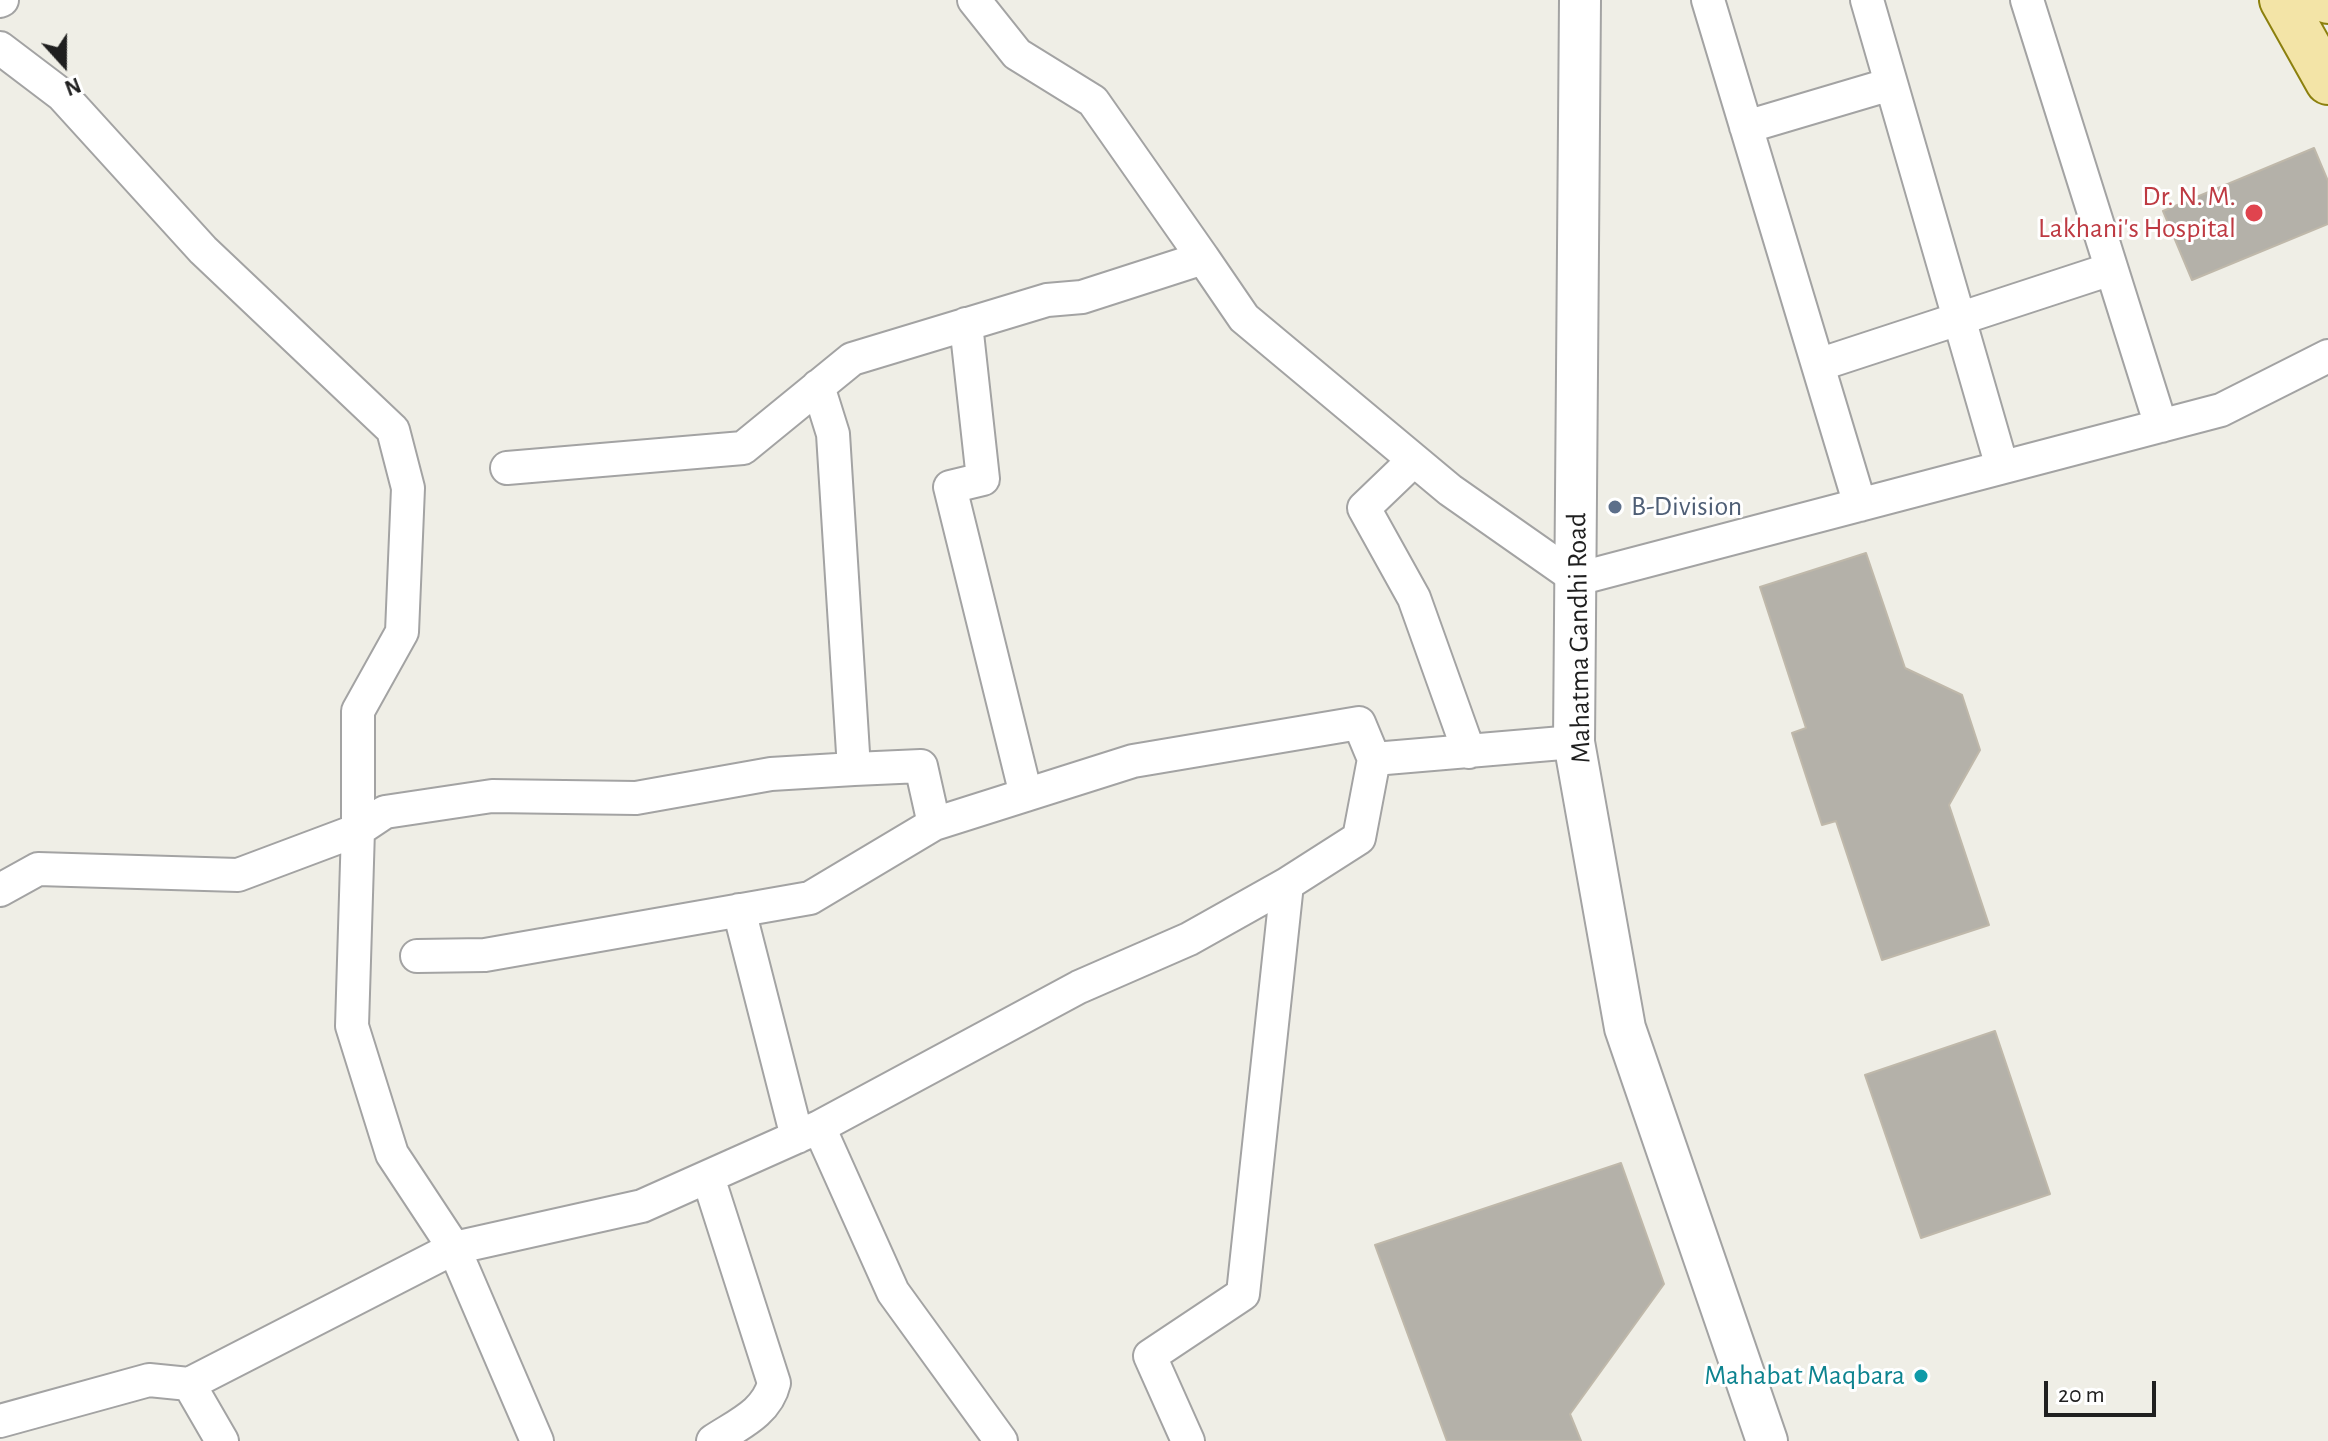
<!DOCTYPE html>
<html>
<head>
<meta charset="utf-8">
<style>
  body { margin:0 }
  #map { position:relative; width:2328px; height:1441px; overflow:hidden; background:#efeee6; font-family:"Alegreya Sans",sans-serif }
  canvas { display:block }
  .north { position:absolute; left:24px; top:24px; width:80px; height:80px; -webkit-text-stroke:6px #fff; paint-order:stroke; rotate:159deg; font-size:22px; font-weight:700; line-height:32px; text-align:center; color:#1f1f1f }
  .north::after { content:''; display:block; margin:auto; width:28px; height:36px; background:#1f1f1f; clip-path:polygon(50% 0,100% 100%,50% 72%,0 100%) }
  .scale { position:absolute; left:2044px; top:1381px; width:112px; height:36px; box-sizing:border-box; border:4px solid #1f1f1f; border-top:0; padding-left:10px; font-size:24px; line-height:28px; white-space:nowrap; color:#1f1f1f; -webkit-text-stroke:6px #fff; paint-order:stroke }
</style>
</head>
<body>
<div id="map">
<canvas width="2328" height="1441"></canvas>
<div class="north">N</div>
<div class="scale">20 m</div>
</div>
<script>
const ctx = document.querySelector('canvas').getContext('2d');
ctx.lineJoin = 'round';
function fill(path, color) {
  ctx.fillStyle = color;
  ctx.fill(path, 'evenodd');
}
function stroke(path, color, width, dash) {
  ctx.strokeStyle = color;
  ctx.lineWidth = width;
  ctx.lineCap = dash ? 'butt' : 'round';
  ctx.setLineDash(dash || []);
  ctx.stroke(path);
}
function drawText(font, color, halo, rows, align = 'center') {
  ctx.font = font + ' "Alegreya Sans",sans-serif';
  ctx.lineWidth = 6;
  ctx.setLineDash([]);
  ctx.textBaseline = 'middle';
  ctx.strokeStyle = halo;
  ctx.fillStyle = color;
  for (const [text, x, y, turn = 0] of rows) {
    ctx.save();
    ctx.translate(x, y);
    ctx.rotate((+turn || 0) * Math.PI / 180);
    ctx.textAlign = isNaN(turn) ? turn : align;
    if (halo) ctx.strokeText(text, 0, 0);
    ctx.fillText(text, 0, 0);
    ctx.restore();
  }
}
const building = new Path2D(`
  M2314,148L2328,181V224L2192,280L2163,211Z
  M1866,553L1905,668L1962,695L1980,750L1949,805L1989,925L1882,960L1836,821L1822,825L1792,733L1806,728L1760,587Z
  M1995,1031L2050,1194L1921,1238L1865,1075Z
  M1621,1163L1664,1284L1570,1414L1581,1441H1447L1375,1245Z`);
fill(building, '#b4b1a9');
stroke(building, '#bfb8aa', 2);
const minor = new Path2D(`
  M974,0L1017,54L1093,101L1203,258
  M1708,0L1860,505
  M1867,0L2002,467
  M2027,0L2161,426
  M0,1L2,0
  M0,48L62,95L203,250L393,430L408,488L402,632L358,711V830L385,812L492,796L636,798L771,774L854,769
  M1746,127L1891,84
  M966,324L983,479L950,487L1026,795
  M1818,365L2111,269
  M818,386L833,434L854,769L921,766L934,824L1133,761L1359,723L1374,759L1574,742
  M1414,460L1364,508L1414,598L1469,752
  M507,468L743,448L852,359L1047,300L1082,297L1203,258L1244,318L1450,490L1577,579L2221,410L2328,356
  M0,890L38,869L238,875L358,830L352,1026L392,1154L454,1248L537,1441
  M739,910L797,1137
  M417,956L485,955L810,898L934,824
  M819,1127L893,1292L1001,1441
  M708,1177L774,1383C767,1413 737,1425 713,1441
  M189,1384L222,1441
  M0,1421L149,1380L189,1384L454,1248L642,1206L819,1127L1079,987L1189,939L1287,884L1359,838L1374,759
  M1188,1441L1150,1356L1243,1294L1287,884`);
const tertiary = new Path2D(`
  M1580,0L1574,742L1625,1028L1767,1441`);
const primary = new Path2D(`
  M2282,0L2328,82
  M2327,0L2328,1`);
stroke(minor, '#a3a3a3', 36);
stroke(tertiary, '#a3a3a3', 44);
stroke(primary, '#8c800e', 48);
stroke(minor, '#fff', 32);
stroke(tertiary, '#fff', 40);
stroke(primary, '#f3e4a7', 44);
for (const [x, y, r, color] of [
  [2254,213,10,"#e0444e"],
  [1615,507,8,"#5c6f8a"],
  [1921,1376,8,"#0f9aa8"]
]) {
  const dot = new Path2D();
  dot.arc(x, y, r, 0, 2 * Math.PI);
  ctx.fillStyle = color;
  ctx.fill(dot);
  stroke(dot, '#fff', 3);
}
drawText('28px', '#be3a42', '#fff', [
  ["Dr. N. M.",2236,197],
  ["Lakhani's Hospital",2236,229]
], 'right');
drawText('28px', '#4e5e75', '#fff', [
  ["B-Division",1631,507]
], 'left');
drawText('28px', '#1f1f1f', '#fff', [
  ["Mahatma Gandhi Road",1579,638,-91]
]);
drawText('28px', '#0d838f', '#fff', [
  ["Mahabat Maqbara",1905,1376]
], 'right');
</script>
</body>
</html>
